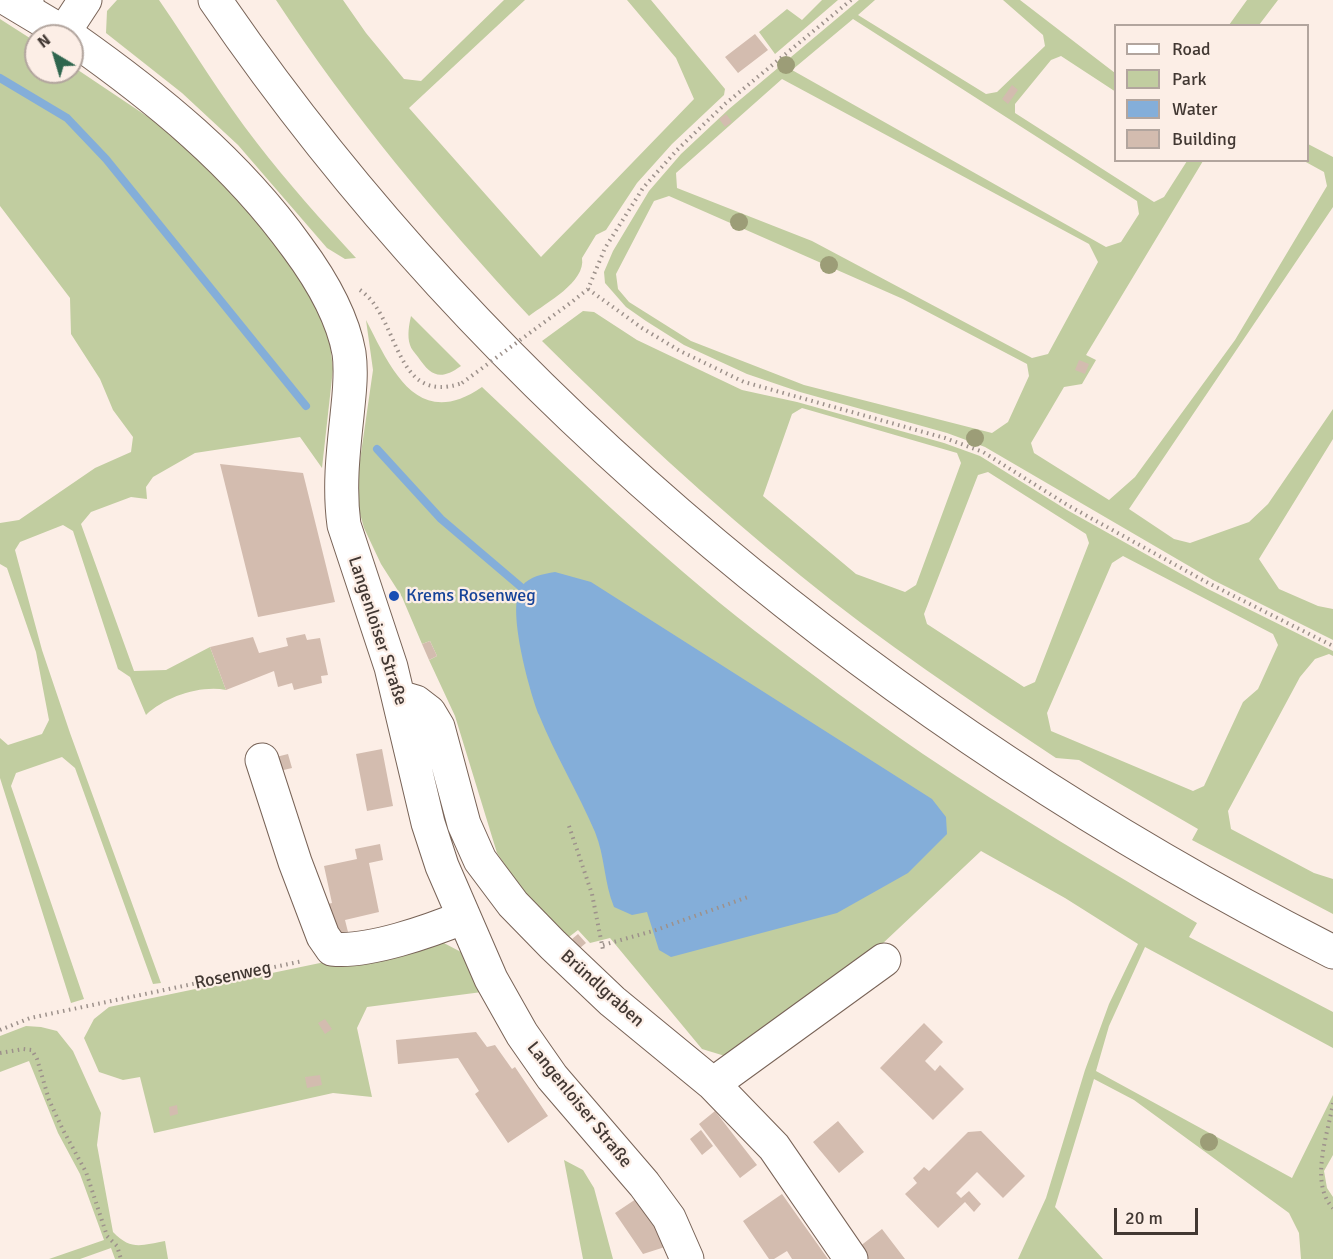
<!DOCTYPE html>
<html>
<head>
<meta charset="utf-8">
<style>
  body { margin:0 }
  #map { position:relative; width:1333px; height:1259px; overflow:hidden; background:#fceee6; font-family:Signika,sans-serif }
  canvas { display:block }
  .legend { position:absolute; left:1114px; top:24px; width:195px; height:138px; box-sizing:border-box; background:#fceee6; border:2px solid #b2a59e; margin:0; padding:8px 10px; list-style:none; font-size:18px; color:#423833 }
  .legend li { display:flex; align-items:center; gap:12px; height:30px }
  .legend b { width:30px; border:2px solid #b2a59e }
  .north { position:absolute; left:24px; top:24px; width:60px; height:60px; box-sizing:border-box; background:#fceee6; border:2px solid #b2a59e; border-radius:50%; rotate:322deg; font-size:16px; font-weight:700; line-height:24px; text-align:center; color:#423833 }
  .north::after { content:''; display:block; margin:auto; width:21px; height:27px; background:#2f664e; clip-path:polygon(50% 0,100% 100%,50% 72%,0 100%) }
  .scale { position:absolute; left:1114px; top:1208px; width:84px; height:27px; box-sizing:border-box; border:3px solid #423833; border-top:0; padding-left:8px; font-size:18px; line-height:21px; white-space:nowrap; color:#423833; -webkit-text-stroke:4px #fceee6; paint-order:stroke }
</style>
</head>
<body>
<div id="map">
<canvas width="1333" height="1259"></canvas>
<ul class="legend">
<li><b style="height:8px;background:#fff"></b>Road</li>
<li><b style="height:16px;background:#c1cda0"></b>Park</li>
<li><b style="height:16px;background:#84aed9"></b>Water</li>
<li><b style="height:16px;background:#d3bcaf"></b>Building</li>
</ul>
<div class="north">N</div>
<div class="scale">20 m</div>
</div>
<script>
const ctx = document.querySelector('canvas').getContext('2d');
ctx.lineJoin = 'round';
function fill(path, color) {
  ctx.fillStyle = color;
  ctx.fill(path, 'evenodd');
}
function stroke(path, color, width, dash) {
  ctx.strokeStyle = color;
  ctx.lineWidth = width;
  ctx.lineCap = dash ? 'butt' : 'round';
  ctx.setLineDash(dash || []);
  ctx.stroke(path);
}
function drawText(font, color, halo, rows, align = 'center') {
  ctx.font = font + ' Signika,sans-serif';
  ctx.lineWidth = 4.5;
  ctx.setLineDash([]);
  ctx.textBaseline = 'middle';
  ctx.strokeStyle = halo;
  ctx.fillStyle = color;
  for (const [text, x, y, turn = 0] of rows) {
    ctx.save();
    ctx.translate(x, y);
    ctx.rotate((+turn || 0) * Math.PI / 180);
    ctx.textAlign = isNaN(turn) ? turn : align;
    if (halo) ctx.strokeText(text, 0, 0);
    ctx.fillText(text, 0, 0);
    ctx.restore();
  }
}
fill(new Path2D(`
  M117,0H159C192,48 222,98 257,143C288,183 322,221 356,258L345,259L327,248L238,145L182,93L106,33L107,11Z
  M276,0H343L366,33L404,79L421,81L504,0H525L409,108L541,257L694,99L676,58L627,0H651L725,89L724,95L672,144L637,183L606,230L596,235L582,258C586,282 546,303 529,316C437,217 350,113 276,0Z
  M822,0H838L775,54L759,32L787,9L802,20Z
  M859,0H875L858,15L986,94L997,92L1045,46L1043,35L1003,0H1020L1115,73L1116,92L1061,56L1051,60L1015,104V113L1154,202L1164,197L1187,161H1203L1086,355L1096,360L1082,384L1064,387L1031,443L1034,453L1109,500L1135,477L1235,340L1327,186L1324,172L1304,161L1308,160V144L1333,157V207L1129,509L1174,539L1190,543L1249,522L1268,504L1333,409V439L1259,559L1279,589L1318,606L1333,609V640L1213,580L985,447L947,433L800,392L747,374L684,345L646,321L626,307L605,283L604,272L613,251L649,191L681,154L729,109ZM853,19L1137,201L1139,214L1121,242L1106,247L792,70ZM782,79L1089,244L1098,262L1048,354L1032,358L812,241L677,188L676,173ZM669,196L903,299L1027,364L1029,376L1008,422L992,433L804,385L691,341L629,302L618,289L616,274L654,201Z
  M1247,0H1278L1259,25H1229Z
  M0,19L36,42V72H72V66L157,123L212,167L311,286L329,334L333,369L322,468L300,437L195,453L153,477L146,487L147,499L131,497L91,512L81,524L134,671L166,670L210,647L226,690C200,685 165,697 146,715L130,677L118,669L73,531L63,525L20,542L15,550L42,650L70,733L161,983L153,984L75,768L62,757L16,773L11,786L84,999L71,1003L0,778V738L8,745L42,734L49,720L36,652L7,568L0,564V523L19,520L95,468L131,452L133,437L113,410L100,379L71,334L70,298L0,206Z
  M583,311L594,312L637,340L742,390L797,402L944,443L980,456L1067,510L1208,589L1333,651V656L1329,654L1315,659L1300,677L1228,811L1231,829L1314,873L1333,879V914L1192,840L1198,829L1079,760L1056,758C969,700 882,642 801,576C711,503 625,423 542,341ZM802,408L957,453L961,463L916,585L905,592L856,574L763,496L792,414ZM988,472L1086,534L1089,543L1035,682L1024,687L927,624L924,614L978,475ZM1123,556L1273,634L1278,645L1258,689L1243,702L1204,786L1193,791L1051,731L1047,713L1112,563Z
  M411,316L461,366C440,381 431,376 418,357C415,353 411,349 410,345C407,336 409,325 411,316Z
  M366,320C392,371 418,431 482,387C571,471 659,556 755,631C810,673 866,715 923,754C1012,814 1105,868 1197,923L1189,937L1333,1012V1048L1145,947L1109,1026L1096,1071L1292,1178L1333,1095V1155L1324,1171L1327,1188L1333,1197V1259H1301L1299,1233L1289,1213L1134,1100L1094,1079L1055,1207L1103,1259H1018L1046,1198L1085,1070L1109,1004L1138,944L1065,898L981,851L881,945L725,1056L702,1049L610,938L590,943L578,930L565,940L526,896L497,853L455,716L429,660L437,656L430,641L422,644L402,597L381,564L364,528L357,503L358,474L373,370Z
  M440,941L461,952L482,992L367,1007L357,1028L372,1097L333,1093L154,1133L140,1077L123,1080L99,1072L84,1038L94,1019L109,1007L320,963Z
  M26,1026L41,1027L57,1031L73,1051L101,1113L97,1145L113,1232C131,1251 142,1245 165,1241L168,1259H115L111,1248L80,1259H49L104,1240L80,1174L58,1133L29,1061L0,1072V1036Z
  M564,1160L583,1170L594,1188L613,1259H583Z`), '#c1cda0');
fill(new Path2D(`
  M555,572L591,582L932,799L946,817L947,834L908,873L837,913L671,957L659,950L647,912L632,915L614,907C604,883 605,856 595,832C578,792 555,755 539,715C530,693 505,604 522,586C530,576 543,574 555,572Z`), '#84aed9');
stroke(new Path2D(`
  M0,78L67,118L106,159L306,406
  M377,449L441,519L521,587`), '#84aed9', 8);
fill(new Path2D(`
  M755,34L768,50L738,73L725,57Z
  M1012,85L1018,90L1008,104L1002,99Z
  M726,114L732,122L725,127L719,119Z
  M1079,360L1089,364L1085,374L1075,370Z
  M220,464L303,473L335,602L258,617Z
  M305,634L307,640L320,638L328,675L321,676L322,683L294,690L292,683L278,687L274,671L226,690L210,647L253,637L259,653L288,646L286,638Z
  M430,641L437,656L429,660L422,644Z
  M382,749L393,806L367,811L356,754Z
  M288,754L292,768L275,772L272,758Z
  M380,844L383,860L369,863L379,912L345,920L349,936L341,937L319,906L332,903L324,866L357,859L355,849Z
  M578,934L586,943L580,948L572,939Z
  M325,1019L332,1029L325,1034L318,1023Z
  M924,1023L943,1042L925,1061L935,1071L940,1065L964,1089L933,1120L880,1068Z
  M476,1032L487,1047L495,1045L512,1069L515,1067L548,1116L508,1143L475,1094L479,1091L458,1058L398,1064L396,1040Z
  M320,1075L322,1085L307,1088L305,1077Z
  M177,1105L178,1114L170,1116L169,1107Z
  M715,1111L757,1165L740,1178L699,1124Z
  M838,1121L864,1152L839,1173L813,1142Z
  M701,1130L713,1146L702,1155L690,1139Z
  M981,1131L1025,1176L1003,1198L977,1172L956,1193L961,1198L969,1191L981,1204L974,1212L965,1202L938,1228L905,1194L917,1183L913,1178L924,1167L929,1171L968,1132Z
  M782,1194L828,1259H792L787,1251L774,1259H769L743,1221Z
  M636,1199L668,1246L643,1254L615,1213Z
  M882,1229L905,1259H868L859,1247Z`), '#d3bcaf');
const minor = new Path2D(`
  M9,0L69,36
  M72,38C157,98 236,162 297,247C320,278 342,314 349,353C352,374 349,395 347,416C343,453 339,488 344,525L391,667L428,823L442,866L491,979L522,1034L552,1077L644,1184L669,1218L687,1259
  M399,697L416,702L429,712L438,727L464,824L480,860L513,904L553,945L612,1001L713,1084L774,1147L851,1259
  M262,760L295,862L323,936L332,949C368,953 430,931 464,917
  M713,1084L884,960`);
const major = new Path2D(`
  M215,0C491,404 899,731 1333,952
  M22,7L27,0
  M64,32L85,0`);
stroke(minor, '#786357', 35);
stroke(major, '#786357', 35);
stroke(new Path2D(`
  M588,289L642,328L680,351L744,382L945,438L983,452L1069,506L1210,584L1333,646
  M360,290C401,318 393,407 462,383
  M573,301L588,289L605,248L643,188L677,150L725,104L851,0
  M569,826L592,894L603,950
  M603,945L653,931L748,897
  M0,1030L30,1018L303,961
  M0,1053L23,1049L32,1050L37,1059L49,1100L63,1130L86,1172L107,1236L117,1246L121,1259
  M1333,1103C1328,1134 1309,1183 1333,1208`), '#9d918b', 4, [1.5, 4.5]);
stroke(minor, '#fff', 33);
stroke(major, '#fff', 33);
stroke(new Path2D(`
  M462,383L573,301`), '#9d918b', 4, [1.5, 4.5]);
ctx.fillStyle = '#9c9d77';
for (const [x, y] of [
  [786,65],
  [739,222],
  [829,265],
  [975,438],
  [1209,1142]
]) {
  ctx.beginPath();
  ctx.arc(x, y, 9, 0, 2 * Math.PI);
  ctx.fill();
}
for (const [x, y, r, color] of [
  [394,596,6,"#1a4fb4"]
]) {
  const dot = new Path2D();
  dot.arc(x, y, r, 0, 2 * Math.PI);
  ctx.fillStyle = color;
  ctx.fill(dot);
  stroke(dot, '#fceee6', 2);
}
drawText('18px', '#164399', '#fceee6', [
  ["Krems Rosenweg",406,596]
], 'left');
drawText('18px', '#423833', '#fceee6', [
  ["Langenloiser Straße",377,631,72],
  ["Rosenweg",233,976,-12],
  ["Bründlgraben",602,989,42],
  ["Langenloiser Straße",579,1105,51]
]);
</script>
</body>
</html>
